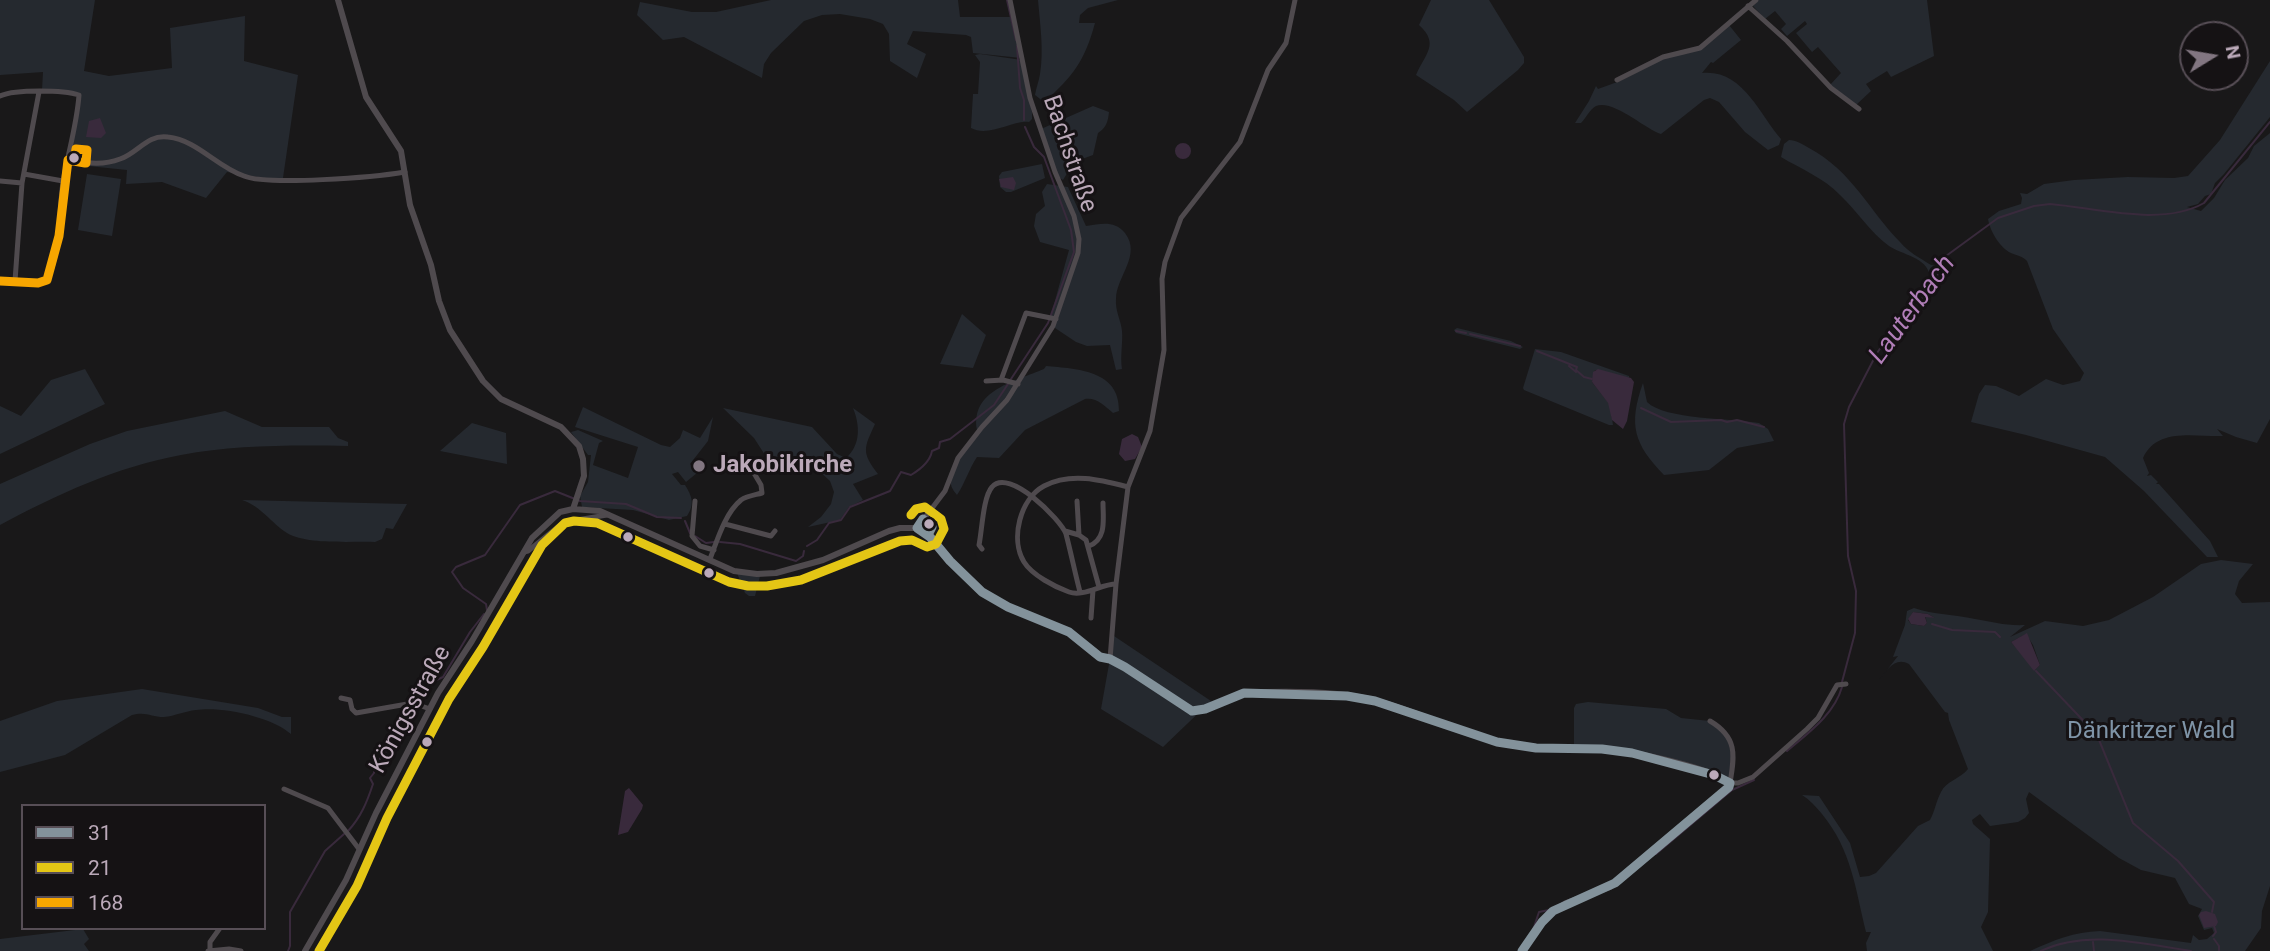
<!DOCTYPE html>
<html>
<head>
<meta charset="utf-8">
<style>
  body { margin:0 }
  #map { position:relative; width:2270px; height:951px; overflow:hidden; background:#191819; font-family:Roboto,sans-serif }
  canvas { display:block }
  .legend { position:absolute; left:21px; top:804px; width:245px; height:126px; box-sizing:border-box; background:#151214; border:2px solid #574e56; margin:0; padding:9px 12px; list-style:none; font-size:21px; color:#bba9b9 }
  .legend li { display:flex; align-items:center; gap:14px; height:35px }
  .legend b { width:35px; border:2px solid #574e56 }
  .north { position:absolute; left:2179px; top:21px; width:70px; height:70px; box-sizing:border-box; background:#151214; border:2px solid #574e56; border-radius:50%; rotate:79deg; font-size:19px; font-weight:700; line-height:28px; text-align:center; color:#bba9b9 }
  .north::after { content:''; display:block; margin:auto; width:24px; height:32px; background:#827681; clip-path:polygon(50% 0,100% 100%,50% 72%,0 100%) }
</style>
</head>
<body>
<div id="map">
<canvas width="2270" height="951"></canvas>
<ul class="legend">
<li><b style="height:9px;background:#83929b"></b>31</li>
<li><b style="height:9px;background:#e4c615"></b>21</li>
<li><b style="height:9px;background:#f7a600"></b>168</li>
</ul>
<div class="north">N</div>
</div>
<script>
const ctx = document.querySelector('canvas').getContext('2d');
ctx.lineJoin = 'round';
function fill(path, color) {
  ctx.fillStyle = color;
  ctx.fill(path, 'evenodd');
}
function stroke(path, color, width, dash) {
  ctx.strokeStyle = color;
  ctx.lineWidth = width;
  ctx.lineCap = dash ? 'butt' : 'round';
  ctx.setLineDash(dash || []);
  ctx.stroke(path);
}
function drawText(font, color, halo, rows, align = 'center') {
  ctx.font = font + ' Roboto,sans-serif';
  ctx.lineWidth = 6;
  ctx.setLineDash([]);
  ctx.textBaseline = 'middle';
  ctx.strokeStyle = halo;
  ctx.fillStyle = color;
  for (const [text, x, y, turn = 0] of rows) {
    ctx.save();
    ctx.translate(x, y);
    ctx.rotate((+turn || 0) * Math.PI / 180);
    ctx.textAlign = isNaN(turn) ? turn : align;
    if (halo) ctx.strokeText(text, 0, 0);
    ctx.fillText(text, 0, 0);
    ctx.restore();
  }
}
fill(new Path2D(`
  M0,0H95L84,71L109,76L172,68L170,28L245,16L244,61L298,75L283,178L270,179L227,172L206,198L162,182L126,184L127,170L88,166L90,149L73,145L80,93L42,90L43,72L0,75Z
  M771,0H958L960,17H1011L1021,58L973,53L971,37L966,35L913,31L907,44L926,54L917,78L890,61L889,34L883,24L870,19L840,14L822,15L804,21L771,53L764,64L762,78L684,37L663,40L637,15L640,2L692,12H716Z
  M1038,0H1118L1088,8L1080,15L1079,23H1095C1085,60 1073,77 1044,102L1035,95C1036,88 1039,81 1040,74C1044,50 1040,24 1038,0Z
  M1431,0H1489L1524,57V63L1518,70L1467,112L1454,100L1416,75C1425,54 1440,44 1419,25Z
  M1759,0H1927L1934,56L1891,77L1887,71L1866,84L1871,91L1856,105L1830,85L1841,73L1818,47L1812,52L1796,33L1807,24L1805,21L1787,36L1781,29L1786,24L1775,11L1765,19L1753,6Z
  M1729,25L1741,40L1713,63L1711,62L1702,73C1743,69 1759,114 1781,139L1779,145L1768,150L1745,132L1719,102L1710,98L1704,100L1661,134C1645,129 1613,99 1596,106C1590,109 1586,118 1581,123H1575L1589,101L1596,86L1598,89L1620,81L1667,57L1688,53Z
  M980,54L1022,60L1032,112V119L1029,122C1014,119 989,138 971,128L973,94H978L980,62L975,55Z
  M2270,61V117L2224,174L2215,183L2211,194L2205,196L2198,204L2187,207L2201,211L2214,198L2225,180L2248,158L2254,146L2270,133V419L2257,443L2236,437L2217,429L2223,436C2195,437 2157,427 2143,458L2149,473L2147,476L2151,475L2158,482L2156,484H2159L2210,541L2218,557H2207L2144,491L2105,457L2026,435L1971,422L1979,394L1985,385L1996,386L2019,396L2046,379L2063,385L2080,381L2084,373L2053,329L2027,261C2022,256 2018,256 2011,253C2000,248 1990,231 1988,219L1999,211L2021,204L2022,198L2020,193L2027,194L2044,184L2074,180L2128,177L2174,178L2188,176L2220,140Z
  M1093,106L1109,112C1108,122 1106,128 1098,133L1093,155L1074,162L1063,180L1057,176L1041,129Z
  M1789,140C1796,140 1802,144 1809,148C1852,171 1868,209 1900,242C1908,252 1920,258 1931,265L1937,266L1930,276C1927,257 1902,255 1889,246C1870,232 1857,211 1840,195C1824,178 1801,169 1781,157L1784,144Z
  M1042,164L1045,178L1011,192H1006L1000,187L999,176L1002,172Z
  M87,174L121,179L112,236L78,230Z
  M1047,184L1068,187L1086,226C1101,224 1114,220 1125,233C1142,255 1116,277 1116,299C1115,311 1121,320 1122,331C1123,343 1120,356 1122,369L1116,370L1110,345L1087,346L1076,342L1055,328L1051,315L1069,250L1040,242L1034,226L1036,214L1045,206L1042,192Z
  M962,314L986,335L973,368L940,364Z
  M1457,328L1511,341L1523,347L1520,349L1456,333L1454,330Z
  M1535,349L1561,352L1629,376V378L1595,370L1592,382L1610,405L1613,425H1609L1524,390L1523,388Z
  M1046,366C1077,369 1120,370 1119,411L1113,413C1105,406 1096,397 1085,399L1025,430L999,458L977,457C969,469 965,483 957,495C937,474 965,448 977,430C970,390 1016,381 1044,369Z
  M85,369L105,404L0,454V406L21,416L51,380Z
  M1643,383L1647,402C1665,420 1732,418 1759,423L1768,429L1774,441L1737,448L1709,470L1664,475C1634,444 1628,425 1643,383Z
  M583,407L661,445L670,447L680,438L683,430L700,438L713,417L708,441L690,464L697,473L686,482L678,472L672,474L681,485H685C692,496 695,504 687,516L669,520L633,510L582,507L580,496L588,482L591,455H588L571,432L578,430L603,441L599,443L593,465L628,478L638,447L575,427Z
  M723,408L812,427L837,454L846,458C861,445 860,425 853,408L875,424C864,448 861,452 878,474L853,484L863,500L849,507L840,520L808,527L821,517L831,504L834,492L830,481L816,468L807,463L765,455L754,438Z
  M225,411L262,427H329L338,438L348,442V446C292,445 235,445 181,455C116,467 58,494 0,525V484L90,444L127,431Z
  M472,423L506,433L507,464L440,451Z
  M242,500L407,504L393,529L386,528L382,539L375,542C350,541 307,545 287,533C271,523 261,506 242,500Z
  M2221,560L2253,564L2239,581L2235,594L2242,603L2270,602V886L2262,911L2261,928L2245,951H2030C2054,940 2074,932 2100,931L2191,943L2193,935L2199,940L2207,939L2214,933L2212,928L2204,930L2198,916L2202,909L2189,904L2175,878L2141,870L2119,858L2029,792L2026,799L2029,813L2025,818L2018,822L1990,826L1980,814L1972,820L1973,824L1990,839L1988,912L1981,927L1993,951H1867L1866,943L1871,932H1866C1855,888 1852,851 1822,814C1816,807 1810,800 1802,795L1819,796L1850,843L1860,877L1869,876L1876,873L1918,826L1930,820C1935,811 1936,801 1941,792C1946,781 1960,779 1968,769L1949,720L1948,713L1945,712L1909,664C1895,656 1887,670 1879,680L1898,656L1893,657L1905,625L1907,611L1914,608C1934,615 1954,614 1975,619C1992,622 2007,626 2025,625L2010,637L2045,621L2083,626L2109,620L2153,597L2201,564ZM1913,612L1928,614L1935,618L1925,616L1927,623L1924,626L1911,624L1908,620ZM2026,634L2033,645L2040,665L2035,670L2011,642Z
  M737,573L760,576L755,596H749L745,593Z
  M1114,636L1211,701L1163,747L1101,709Z
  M142,689L258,708L282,717H291V734C272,717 222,706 196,710C185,711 175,716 164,717C151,717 146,711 132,715L65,755L0,772V721L57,701Z
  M1588,702L1666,709L1681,718L1710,721L1724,730L1732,748L1729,779L1644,755L1574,748V708L1576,704Z
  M83,929L89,939L84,944L89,951H0V939Z`), '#25292f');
fill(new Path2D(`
  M100,118L106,133L101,138L86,137L89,121Z
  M1175 151a8 8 0 1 1 16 0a8 8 0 1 1-16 0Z
  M1013,177L1016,183L1014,190L1001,187L999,179Z
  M1598,369L1631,378L1634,382L1627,421L1623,429L1612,420L1608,403L1592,382L1593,372Z
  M1132,434L1138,437L1142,447L1135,459L1125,461L1119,454L1122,439Z
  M1913,612L1928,614L1935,618L1925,617L1927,623L1924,626L1911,624L1908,619Z
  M2027,633L2040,665L2034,671L2011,642Z
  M629,788L643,805L642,809L628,832L618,835L625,791Z
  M2206,911L2215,914L2218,922L2216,926L2204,928L2199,915L2201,912Z`), '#392a3c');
stroke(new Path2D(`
  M1007,0L1016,40
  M1017,46L1020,88L1024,100V120
  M1456,331L1466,333
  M1470,334L1520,346
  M1537,351L1577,367L1576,370L1584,377L1592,379
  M1569,366L1576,372
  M1011,379L1048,323L1074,252L1071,230L1044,157L1034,147L1025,127
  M1641,408L1671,422L1721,420L1727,422L1737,420L1764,427
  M685,521L690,533
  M695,536L706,543L714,542
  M720,542L740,544L796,561L803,556L804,551
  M807,546L817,540L829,523L841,520L850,507L890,491L901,472L911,475C921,469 930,462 932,451L939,448L940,442L950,439L994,405L1008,384
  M487,610L486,604L463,588L452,572L456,567L485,555L520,505L555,491L580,501L626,504L657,517L681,518
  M1932,624L1952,630L1995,632L2000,637
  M2036,671L2097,735L2133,823L2178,861L2214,902L2212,912
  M1842,682L1855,633L1856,591L1848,556L1844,424L1849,407L1877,353L1890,334L1904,322L1933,284L1946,256L1998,218L2034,206L2050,204C2097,208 2162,227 2204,203L2270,122
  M412,700L415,690L443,677L470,632L484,614
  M1787,751C1808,733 1834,715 1842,687
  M348,831C361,817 367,802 373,784L370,778L374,773V766L399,735C398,725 398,712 407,707
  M1656,854L1732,790L1754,780
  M1533,930L1539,912L1549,910
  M2213,936L2216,932L2214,926
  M2214,939L2219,946V951
  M2093,942L2094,951
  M288,951L290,946V912L325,851L344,834
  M2041,951C2086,929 2143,944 2191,951`), '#392a3c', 2);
stroke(new Path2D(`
  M1748,6L1787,41L1831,88L1859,109
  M1617,80L1663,57L1700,48L1756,0
  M0,96C15,89 64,90 79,95C77,124 68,153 63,182C58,216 62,249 47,280L38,283L0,281
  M68,160C87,163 102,166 120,159C138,153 147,134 168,137C197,140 217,167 244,176C268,186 376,177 405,172
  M24,174L63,181
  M0,181L22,183
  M15,281L22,183L39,92
  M1001,380L1026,313L1056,319
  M986,381L1003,380L1018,384
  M695,501L692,536L700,546L714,550
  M1077,501L1079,535
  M725,524L771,536L775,531
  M917,528L945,491L958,458L982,427L1007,400L1053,326L1078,253L1079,239L1074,216L1055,172L1030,98L1010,0
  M1065,531L1079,535L1086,540L1099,587
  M1089,546C1107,539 1103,519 1103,503
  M982,549L979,545C982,531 983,497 992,487C1009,467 1061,520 1066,534C1071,553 1075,573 1080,592
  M524,552L528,551L564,522L607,515
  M710,559C717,541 725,513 741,500C747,496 755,495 762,493L761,485L745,458
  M1116,584C1101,584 1084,597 1069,592C1055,587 1032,575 1024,562C1010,539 1020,499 1044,486C1071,472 1101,480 1128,487
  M1091,618L1093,590
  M1110,659L1116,584L1128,487L1150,431L1164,350L1162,279L1165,262L1181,218L1240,142L1268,70L1286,43L1295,0
  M341,698L350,700L352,709L356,713L413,703L430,709
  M1710,721C1737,737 1735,754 1730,783H1738L1753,777L1807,729L1818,718L1837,685L1846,684
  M284,789L328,808L359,849
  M208,951L229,949L241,951
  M210,951V942L220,928`), '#4f4a4e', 5);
stroke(new Path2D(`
  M338,0L366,97L401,151L410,205L431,265L439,301L450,330L483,381L501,399L561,427L579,446L583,459L584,476L573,509
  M305,951L346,880L376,813L438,693L472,641L532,538L560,512L573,509L600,511L734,571L757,574L776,573L823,560L889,531L900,528H917L930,537L950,561L982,592L1008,607L1069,632L1100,657L1110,659L1125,667L1192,711C1210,713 1226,696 1244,693C1283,691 1339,691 1377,701C1426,714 1468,738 1519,746C1546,750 1573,747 1599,749C1631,750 1701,766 1728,781L1729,787L1610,887L1566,903L1551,913L1542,921L1522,951`), '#4f4a4e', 6);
stroke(new Path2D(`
  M928,535L932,527L923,519L917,528L930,537L950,561L982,592L1008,607L1069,632L1100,657L1110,659L1125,667L1192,711
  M1192,711L1205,709L1244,693L1347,696L1375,701L1497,742L1536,748L1602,749L1632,753L1714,775L1730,783
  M1522,951L1542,922L1553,911L1615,883L1729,787L1730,783`), '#83929b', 9);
stroke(new Path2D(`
  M319,951L357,886L387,818L449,699L483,647L542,545L565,523L574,521L597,523L729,582L748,586H767L801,580L900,541L912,540L927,547L936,544L944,529L941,519L925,507L916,509L911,515`), '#e4c615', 9);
stroke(new Path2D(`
  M0,281L38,283L47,280L59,236L68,160L85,163H86L87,150L76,149L74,161`), '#f7a600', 9);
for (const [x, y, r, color] of [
  [74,158,6,"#bba9b9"],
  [699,466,7,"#827681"],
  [929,524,6,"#bba9b9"],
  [628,537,6,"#bba9b9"],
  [709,573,6,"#bba9b9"],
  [427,742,6,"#bba9b9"],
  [1714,775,6,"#bba9b9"]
]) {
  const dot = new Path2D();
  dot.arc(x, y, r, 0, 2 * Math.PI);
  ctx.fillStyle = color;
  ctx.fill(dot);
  stroke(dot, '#151214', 2.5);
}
drawText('24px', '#bba9b9', '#151214', [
  ["Bachstraße",1069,154,71],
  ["Königsstraße",411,710,-61]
]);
drawText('bold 24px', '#bba9b9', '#151214', [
  ["Jakobikirche",713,466]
], 'left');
drawText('24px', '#7f94a7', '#151214', [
  ["Dänkritzer Wald",2151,732]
]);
drawText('italic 26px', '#b17eb8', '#151214', [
  ["Lauterbach",1913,310,-54]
]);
</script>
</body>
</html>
